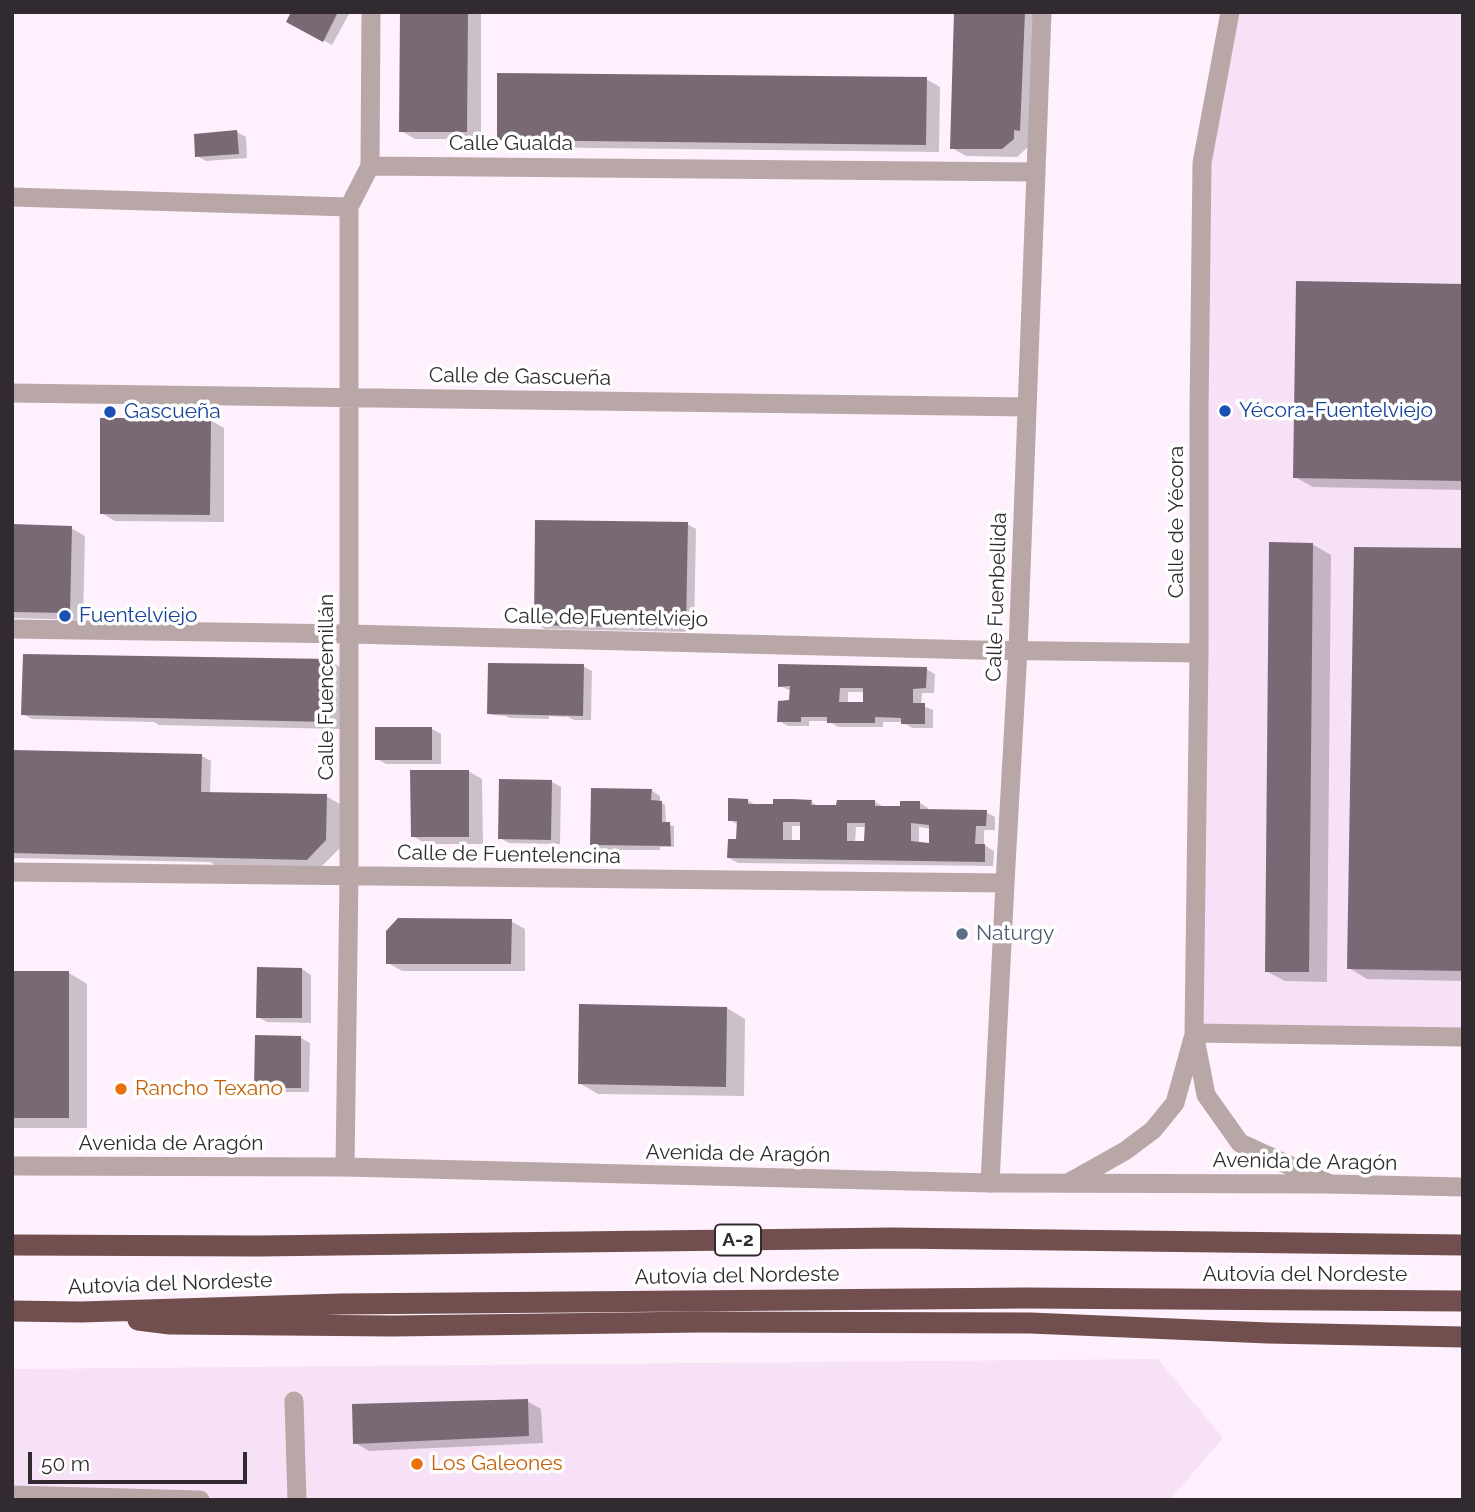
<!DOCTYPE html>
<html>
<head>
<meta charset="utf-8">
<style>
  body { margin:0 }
  #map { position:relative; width:1475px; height:1512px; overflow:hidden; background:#fef1fd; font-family:Raleway,sans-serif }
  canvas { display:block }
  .frame { position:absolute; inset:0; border:14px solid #312b31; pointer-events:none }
  .scale { position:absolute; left:28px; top:1452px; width:219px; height:32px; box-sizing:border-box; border:4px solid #312b31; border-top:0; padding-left:9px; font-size:21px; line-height:24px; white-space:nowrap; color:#312b31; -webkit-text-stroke:5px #fff; paint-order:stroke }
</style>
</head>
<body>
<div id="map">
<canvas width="1475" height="1512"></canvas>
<div class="frame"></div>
<div class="scale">50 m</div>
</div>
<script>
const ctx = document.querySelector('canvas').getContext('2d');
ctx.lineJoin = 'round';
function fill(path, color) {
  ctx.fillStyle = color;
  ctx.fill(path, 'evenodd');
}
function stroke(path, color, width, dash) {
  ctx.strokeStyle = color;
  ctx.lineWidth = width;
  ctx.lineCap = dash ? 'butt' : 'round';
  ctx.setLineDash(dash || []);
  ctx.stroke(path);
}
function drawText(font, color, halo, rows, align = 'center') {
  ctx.font = font + ' Raleway,sans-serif';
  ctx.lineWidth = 7;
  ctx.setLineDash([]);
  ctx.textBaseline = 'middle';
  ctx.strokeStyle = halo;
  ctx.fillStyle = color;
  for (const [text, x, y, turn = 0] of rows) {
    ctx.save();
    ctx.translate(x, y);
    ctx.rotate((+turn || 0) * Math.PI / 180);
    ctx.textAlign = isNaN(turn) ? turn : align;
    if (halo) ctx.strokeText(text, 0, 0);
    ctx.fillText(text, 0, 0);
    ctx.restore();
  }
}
fill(new Path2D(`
  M1230,12H1463V1037L1194,1033L1202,163Z
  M1158,1359L1223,1438L1170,1500H12V1369Z`), '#f7e1f6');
fill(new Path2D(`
  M293,12H346L349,14L332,45L288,21Z
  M402,12H481V139H415L401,131Z
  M955,12H1038L1028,147L1017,157L966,156L952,148Z
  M926,79L940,87L939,152L512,147L498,139Z
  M237,132L246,137L247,158L206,161L197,156Z
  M1463,286V490L1313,487L1295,477Z
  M210,420L224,428V522L115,521L101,513Z
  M12,427L14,428L13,526L71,528L85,536L83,620L12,618Z
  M687,524L696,529L694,632L545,629L536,624Z
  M1312,544L1331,555L1327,982L1285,981L1266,971Z
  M1463,550V981L1367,979L1349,968Z
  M328,660L342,668L340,729L159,725L154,722L32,719L23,714Z
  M583,666L592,671L591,720H574L566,716V717L549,716V719L510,718L505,716L493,715L489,713Z
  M926,669L935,674L934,693H922L921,705L933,710V728H912L903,722H883V727H838L828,721H809V726H788L779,721L791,702V691L780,686ZM848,692H865V704H848Z
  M432,729L441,734V764H386L377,759Z
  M12,751L202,756L211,761L210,794L326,796L340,804V848L321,867L215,865L210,862L12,858Z
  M468,771L482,779L483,844H426L413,836Z
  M552,782L561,787L560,844L509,843L500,838Z
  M651,790L660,796V802L665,805L666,824L674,826V847H660V850H601L592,844Z
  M747,800L757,806L811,802L820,807L875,802L884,807H902L920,803L928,808V811L986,812L995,817V830H984V845L994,851L993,866L738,863L729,858L738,841V825L730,820ZM792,826H802V842H792ZM856,827H866V843H855ZM919,827L931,829V845L919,844Z
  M511,921L525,929V971H402L388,963Z
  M302,969L311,975V1023L267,1022L258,1017Z
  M12,973H69L87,984V1128H12Z
  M727,1008L745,1019L744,1096L598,1094L579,1083Z
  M301,1038L310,1043L309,1092H265L256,1087Z
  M527,1401L541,1409L543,1443L369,1451L355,1443Z`), '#0003');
fill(new Path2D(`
  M291,12H338L323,42L286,22Z
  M400,12H468L467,132H399Z
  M954,12H1025L1020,131L1014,130V139L1002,149H950Z
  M497,73L927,77L926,145L497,140Z
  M237,130L239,154L195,157L194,134Z
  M1296,281L1463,284V481L1293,478Z
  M100,418H211L210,515L100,514Z
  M535,520L688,522L686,628L534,625Z
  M12,524L72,526L70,613L12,612Z
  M1269,542L1313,543L1309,972H1265Z
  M1354,547L1463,548V971L1347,969Z
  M23,654L329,659L327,722L21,715Z
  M488,663L584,664L583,716L487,714Z
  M778,664L927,667L926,688L913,689V703H925V724H901V718L875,717V723H827V717H801V722H777L778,701L789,700L790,686L778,687ZM840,688H863V702H839Z
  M375,727H432V760H375Z
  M12,750L202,754L201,792L327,794L326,840L307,860L12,853Z
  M410,770H469V837H411Z
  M499,779L552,780L551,840L498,839Z
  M591,788L652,789L651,800L662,801V822H670L671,846L590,845Z
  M728,798L748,799V804H773V799H792L812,800L811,805H836L837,800H875V806H900V801H920V809L987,810L986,826H976L975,844H985V862L727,858L728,839H736L737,821H728ZM783,822H800V840H783ZM847,823H865L864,841H847ZM911,823L929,825V843L911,841Z
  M398,918L512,919L511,964H386V931Z
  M257,967L302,968V1018H256Z
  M12,971H69V1118H12Z
  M579,1004L727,1007L726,1087L578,1084Z
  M255,1035L301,1036V1088H254Z
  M528,1399L529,1436L353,1444L352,1404Z`), '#786975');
stroke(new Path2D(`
  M1230,12L1202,163L1199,411V653L1194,1033L1206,1095L1240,1143L1330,1184
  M370,166L371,12
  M12,197L349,207
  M12,393L1027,407
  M12,629L350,634L978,650L1199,653
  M12,872L1005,883
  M1194,1033L1463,1037
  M345,1167L349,876V207L370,166L1035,172
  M990,1183L1005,883L1018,650L1042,12
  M1068,1183L1125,1151L1153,1130L1175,1103L1193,1038
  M294,1401L297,1500
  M12,1495L200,1500`), '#b8a7a6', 19);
stroke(new Path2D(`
  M12,1166L345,1167L990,1183L1330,1184L1463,1187`), '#b8a7a6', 19);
stroke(new Path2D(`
  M12,1245L259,1246L893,1238L1463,1245
  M12,1311L81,1312L341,1304L1026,1298L1463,1301
  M138,1320L170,1324L392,1326L701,1322L1030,1323L1268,1333L1463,1337`), '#704f4e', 21);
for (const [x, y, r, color] of [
  [1225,411,7,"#1a4fb4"],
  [110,412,7,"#1a4fb4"],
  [65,616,7,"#1a4fb4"],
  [962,934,7,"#5c6f8a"],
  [121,1089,7,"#e8710a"],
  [417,1464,7,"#e8710a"]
]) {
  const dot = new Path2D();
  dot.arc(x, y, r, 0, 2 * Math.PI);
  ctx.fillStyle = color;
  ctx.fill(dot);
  stroke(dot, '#fff', 2.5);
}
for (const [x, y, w] of [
  [738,1240,46]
]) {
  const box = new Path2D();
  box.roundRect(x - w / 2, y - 15.5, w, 31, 5);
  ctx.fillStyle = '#fff';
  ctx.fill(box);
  stroke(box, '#312b31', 2);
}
drawText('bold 19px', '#312b31', null, [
  ["A-2",738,1240]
]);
drawText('21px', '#312b31', '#fff', [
  ["Calle Gualda",511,144],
  ["Calle de Gascueña",520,377,1],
  ["Calle de Yécora",1177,522,-90],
  ["Calle Fuenbellida",997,597,-88],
  ["Calle de Fuentelviejo",606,618,1],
  ["Calle Fuencemillán",327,687,-90],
  ["Calle de Fuentelencina",509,855,1],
  ["Avenida de Aragón",171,1144],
  ["Avenida de Aragón",738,1154,1],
  ["Avenida de Aragón",1305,1162,1],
  ["Autovía del Nordeste",1305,1275],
  ["Autovía del Nordeste",737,1276,-1],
  ["Autovía del Nordeste",170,1284,-2]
]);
drawText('21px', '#164399', '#fff', [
  ["Yécora-Fuentelviejo",1239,411],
  ["Gascueña",124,412],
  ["Fuentelviejo",79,616]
], 'left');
drawText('21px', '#4e5e75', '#fff', [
  ["Naturgy",976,934]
], 'left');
drawText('21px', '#c56008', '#fff', [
  ["Rancho Texano",135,1089],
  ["Los Galeones",431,1464]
], 'left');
</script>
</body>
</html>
